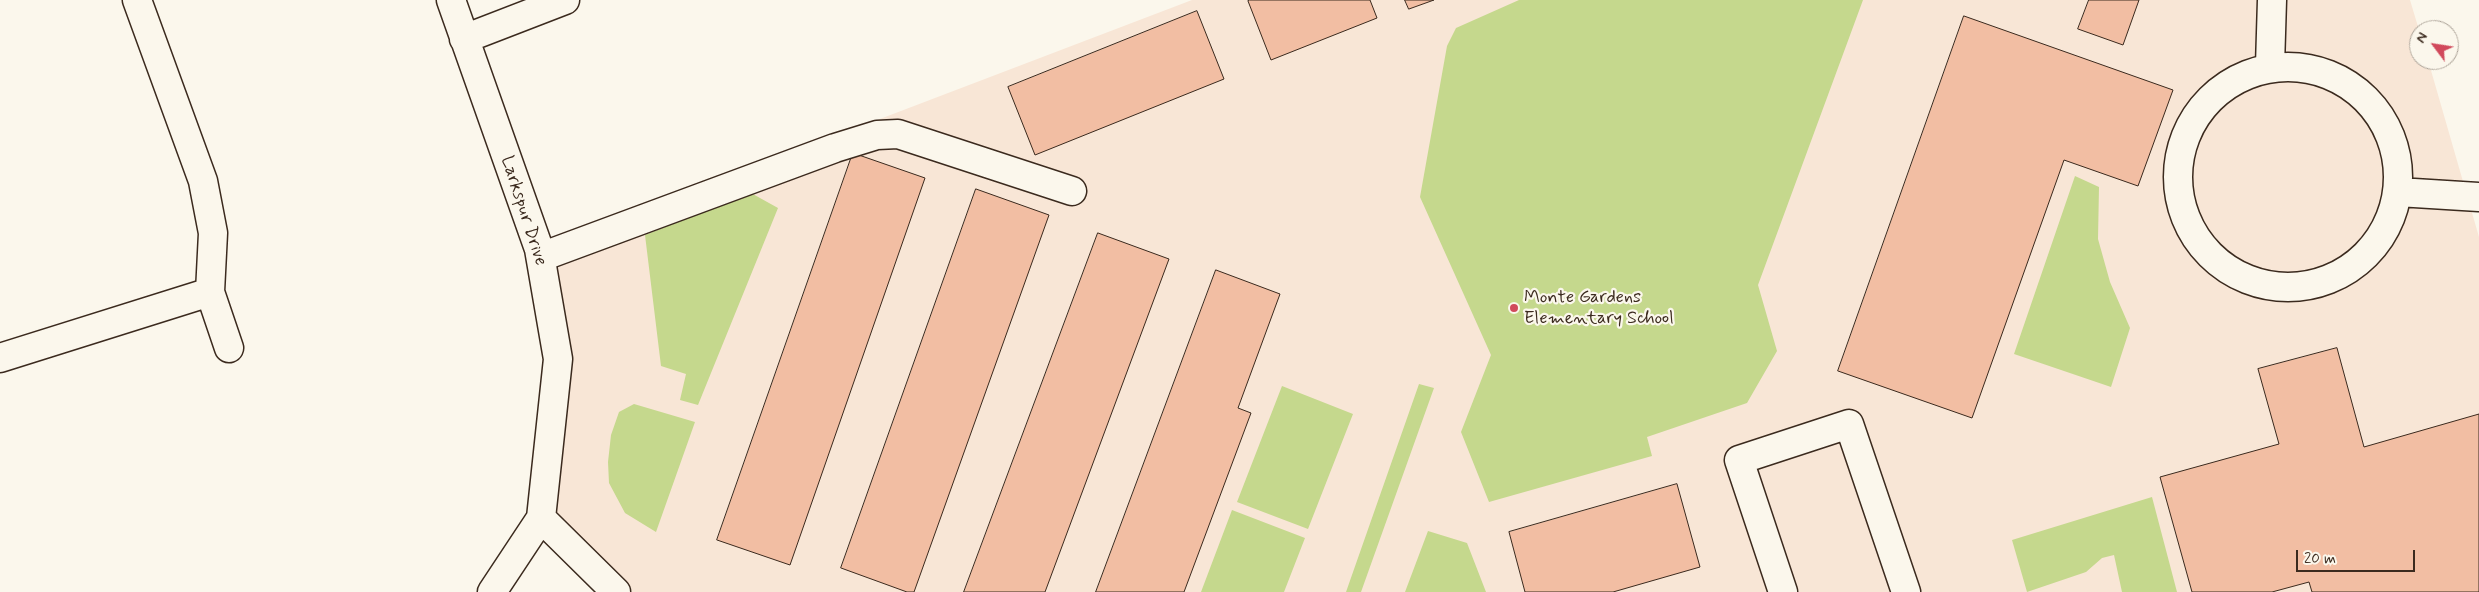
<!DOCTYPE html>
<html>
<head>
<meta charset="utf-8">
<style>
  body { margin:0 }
  #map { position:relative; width:2479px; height:592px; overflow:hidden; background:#fbf7ec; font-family:Mynerve,sans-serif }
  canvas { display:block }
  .north { position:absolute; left:2409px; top:20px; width:50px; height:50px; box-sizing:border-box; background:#fbf7ec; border:1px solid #aea59a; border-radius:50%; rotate:301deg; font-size:14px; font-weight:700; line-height:20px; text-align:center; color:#3b2a1e }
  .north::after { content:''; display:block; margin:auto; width:18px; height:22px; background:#d1495b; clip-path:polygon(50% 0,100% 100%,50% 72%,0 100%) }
  .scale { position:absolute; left:2296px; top:550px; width:119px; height:22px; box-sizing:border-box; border:2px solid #3b2a1e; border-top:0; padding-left:6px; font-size:15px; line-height:18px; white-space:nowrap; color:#3b2a1e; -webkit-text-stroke:4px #fbf7ec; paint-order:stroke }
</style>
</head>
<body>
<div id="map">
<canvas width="2479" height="592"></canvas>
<div class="north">N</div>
<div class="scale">20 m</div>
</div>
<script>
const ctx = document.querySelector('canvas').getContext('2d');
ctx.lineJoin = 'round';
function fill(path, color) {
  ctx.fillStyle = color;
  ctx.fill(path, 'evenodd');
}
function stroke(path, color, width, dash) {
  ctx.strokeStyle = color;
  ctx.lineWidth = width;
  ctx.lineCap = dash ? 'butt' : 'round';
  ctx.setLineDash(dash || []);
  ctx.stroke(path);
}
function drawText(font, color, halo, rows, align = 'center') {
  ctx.font = font + ' Mynerve,sans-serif';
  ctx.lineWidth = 4.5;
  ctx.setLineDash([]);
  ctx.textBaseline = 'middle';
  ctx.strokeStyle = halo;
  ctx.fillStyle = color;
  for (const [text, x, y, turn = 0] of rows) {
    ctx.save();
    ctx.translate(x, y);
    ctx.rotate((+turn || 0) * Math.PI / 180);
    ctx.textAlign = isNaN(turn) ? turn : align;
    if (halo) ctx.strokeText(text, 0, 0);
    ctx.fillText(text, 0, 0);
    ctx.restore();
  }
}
fill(new Path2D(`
  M1192,0H2410L2419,30V60H2428L2479,237V592H616L541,518L558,359L539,249Z`), '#f8e6d6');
fill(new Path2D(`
  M1519,0H1863L1758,285L1777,351L1747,403L1647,437L1652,456L1489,502L1461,432L1491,355L1420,197L1447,46L1456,28Z
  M2075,176L2099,187L2098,239L2110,282L2130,328L2111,387L2014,354Z
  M751,193L778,208L698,405L680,400L686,374L661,366L645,235Z
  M1419,384L1434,388L1361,592H1346Z
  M1282,386L1353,414L1308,529L1237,502Z
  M634,404L695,422L656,532L625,513L609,483L608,462L611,435L619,412Z
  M2152,497L2177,592H2122L2114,555L2102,558L2086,572L2027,592L2012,540Z
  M1232,510L1305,538L1284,592H1201Z
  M1428,531L1467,543L1486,592H1405Z`), '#c5d88d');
const building = new Path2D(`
  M1250,0H1370L1377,18L1271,60L1248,1Z
  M1405,0H1434L1409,9Z
  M2089,0H2139L2123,45L2078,29Z
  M1197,11L1224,79L1035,155L1008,87Z
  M1964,16L2173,90L2138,186L2064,160L1972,418L1838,371Z
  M853,153L925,178L790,565L717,540Z
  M976,189L1049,215L914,592H907L841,568Z
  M1098,233L1169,259L1045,592H964Z
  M1216,270L1280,294L1238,408L1251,413L1184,592H1096Z
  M2337,348L2364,447L2479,414V592H2312L2309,582L2272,592H2192L2160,477L2279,444L2258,369Z
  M1677,484L1700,567L1613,592H1525L1509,532Z`);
fill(building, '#f2bea3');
stroke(building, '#3b2a1e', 1);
const minor = new Path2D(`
  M137,0L203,181L213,233L210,292L229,348
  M451,0L539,249L558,359L541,518L492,592
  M464,39L565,0
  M2270,66L2272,0
  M2178 177a110 110 0 1 1 220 0a110 110 0 1 1-220 0Z
  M2398,192L2479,197
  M541,257L835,148L877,135L898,134L1072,191
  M0,358L210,292
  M541,518L616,592
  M1783,592L1739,460L1849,424L1906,592`);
stroke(minor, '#3b2a1e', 31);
stroke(minor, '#fbf7ec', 28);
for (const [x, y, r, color] of [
  [1514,308,5,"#d1495b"]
]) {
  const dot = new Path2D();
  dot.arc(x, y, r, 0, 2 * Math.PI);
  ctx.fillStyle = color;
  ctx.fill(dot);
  stroke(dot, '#fbf7ec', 2);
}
drawText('18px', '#3b2a1e', '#fbf7ec', [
  ["Larkspur Drive",523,211,72]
]);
drawText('18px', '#3b2a1e', '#fbf7ec', [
  ["Monte Gardens",1524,298],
  ["Elementary School",1524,319]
], 'left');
</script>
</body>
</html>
